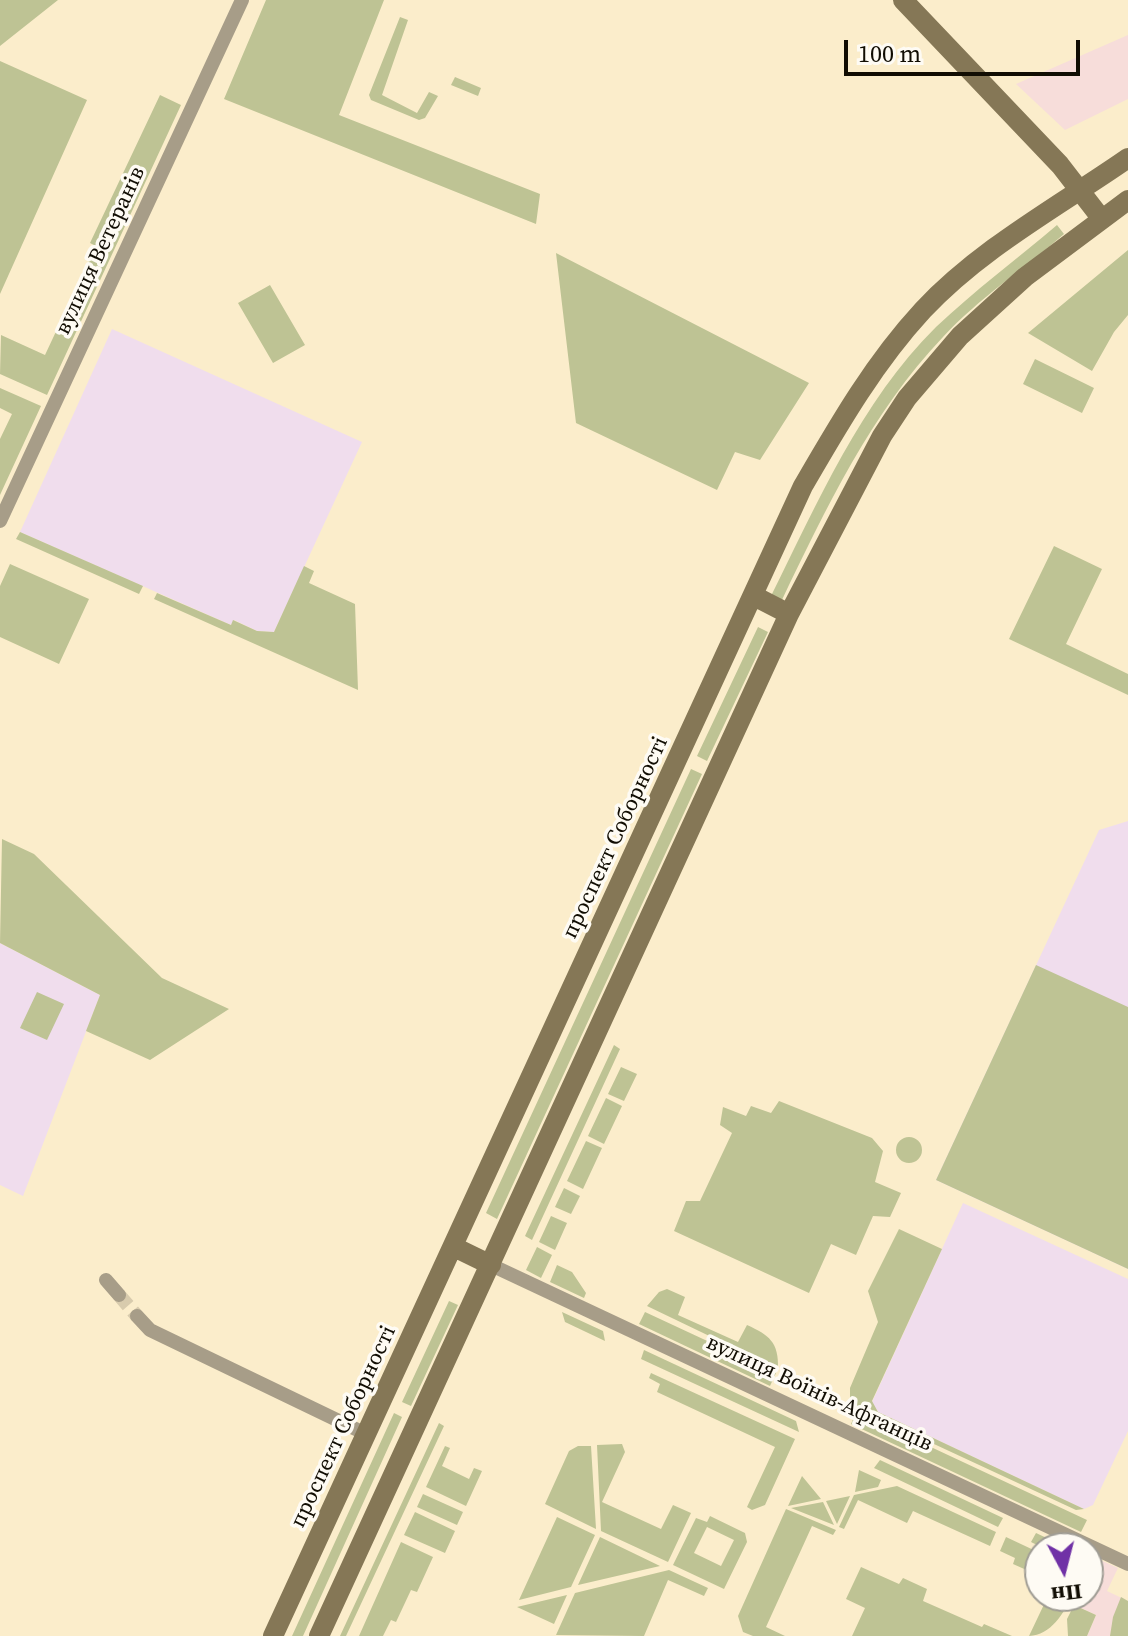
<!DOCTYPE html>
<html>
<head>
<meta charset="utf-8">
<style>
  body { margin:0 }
  #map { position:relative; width:1128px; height:1636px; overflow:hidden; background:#fbedcb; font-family:"Source Serif 4",serif }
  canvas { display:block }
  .north { position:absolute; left:1024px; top:1532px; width:80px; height:80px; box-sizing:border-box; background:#fefbf4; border:2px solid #9f9c94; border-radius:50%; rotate:173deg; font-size:22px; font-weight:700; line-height:32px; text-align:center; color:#110d03 }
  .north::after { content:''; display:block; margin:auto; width:28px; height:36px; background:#7031a6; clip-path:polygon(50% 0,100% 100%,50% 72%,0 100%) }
  .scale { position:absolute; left:844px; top:40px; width:236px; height:36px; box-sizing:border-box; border:4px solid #110d03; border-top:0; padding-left:10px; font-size:24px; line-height:28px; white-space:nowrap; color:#110d03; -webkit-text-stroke:6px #fefbf4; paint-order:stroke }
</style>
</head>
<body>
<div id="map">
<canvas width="1128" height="1636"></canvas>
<div class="north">Пн</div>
<div class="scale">100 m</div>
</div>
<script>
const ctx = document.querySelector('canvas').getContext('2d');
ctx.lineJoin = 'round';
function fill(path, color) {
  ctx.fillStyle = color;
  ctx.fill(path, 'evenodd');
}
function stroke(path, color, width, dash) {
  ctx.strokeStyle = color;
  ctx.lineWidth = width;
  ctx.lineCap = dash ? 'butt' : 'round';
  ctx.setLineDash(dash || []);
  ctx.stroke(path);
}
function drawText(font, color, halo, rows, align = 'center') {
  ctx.font = font + ' "Source Serif 4",serif';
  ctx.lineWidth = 7;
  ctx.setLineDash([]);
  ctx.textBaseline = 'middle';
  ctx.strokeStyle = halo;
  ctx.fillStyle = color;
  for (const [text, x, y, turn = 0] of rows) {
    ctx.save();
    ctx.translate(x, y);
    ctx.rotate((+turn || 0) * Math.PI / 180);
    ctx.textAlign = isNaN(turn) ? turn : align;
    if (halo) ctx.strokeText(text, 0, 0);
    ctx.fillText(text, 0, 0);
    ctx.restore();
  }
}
fill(new Path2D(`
  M1128,35V99L1065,130L1016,84Z
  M1096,1558L1118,1568L1107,1591L1128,1601V1636H1087L1096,1615L1074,1605L1078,1596H1088V1575Z`), '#f7ddda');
fill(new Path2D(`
  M112,329L362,442L274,632L257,631L234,620L231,625L20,532Z
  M1128,821V1269L936,1180L1099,830Z
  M0,943L100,995L23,1196L0,1185Z
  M963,1203L1128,1279V1431L1093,1505L1084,1509L878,1412L872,1402Z`), '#f0dded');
fill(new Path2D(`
  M0,0H58L0,46Z
  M266,0H384L339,115L540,194L536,224L224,99Z
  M400,17L408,20L382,95L417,113L429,92L438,96L425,118L419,120L371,100L369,95Z
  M0,61L87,100L0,294Z
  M455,77L481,88L478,96L451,85Z
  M160,95L181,105L47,395L0,374L1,335L45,355L96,246L90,243Z
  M1057,225L1064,234C1025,268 978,299 943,337C871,413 826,508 781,602L771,596C817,504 861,401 936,327C974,291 1017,259 1057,225Z
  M1128,250V315L1114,332L1092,371L1028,333Z
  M556,253L809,383L760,460L735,452L717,490L576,423Z
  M270,285L305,345L273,363L238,303Z
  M1035,359L1094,388L1082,413L1023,384Z
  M0,388L41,406L0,495V439L12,414L0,408Z
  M20,532L143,586L139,594L16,539Z
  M1054,546L1102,569L1066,644L1128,674V695L1009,639Z
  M10,564L89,599L59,664L0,637V586Z
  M304,566L314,571L309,583L355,604L358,690L154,599L157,593L231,625L233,620L257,631L274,632Z
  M758,627L768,632L707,761L697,756Z
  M691,769L702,774L497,1219L486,1213Z
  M2,839L34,854L162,978L229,1009L150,1060L86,1031L100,995L0,943Z
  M1036,965L1128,1007V1269L936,1180Z
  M37,992L64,1004L47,1040L20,1028Z
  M614,1045L620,1049L532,1240L525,1236Z
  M621,1067L637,1074L624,1101L608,1094Z
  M606,1098L622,1106L604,1144L588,1136Z
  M779,1101L872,1138L883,1151L875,1182L901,1193L890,1217L873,1216L856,1255L831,1244L809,1293L674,1231L686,1201H700L732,1133L720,1125L723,1107L746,1116L751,1106L771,1113Z
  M896 1150a13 13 0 1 1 26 0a13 13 0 1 1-26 0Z
  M586,1141L602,1148L583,1189L567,1181Z
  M564,1188L580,1196L571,1214L555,1207Z
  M551,1216L567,1223L555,1250L539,1242Z
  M899,1229L942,1249L872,1401L878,1412L1084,1509L1076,1510L850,1405V1388L878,1322L868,1291Z
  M537,1247L552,1255L541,1278L526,1270Z
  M557,1265L572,1272L586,1293L584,1298L550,1282Z
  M667,1289L685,1297L678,1315L738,1342L747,1325C769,1335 779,1342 778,1369L647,1306L659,1292Z
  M449,1301L458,1305L411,1406L402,1402Z
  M562,1312L603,1331L605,1341L565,1322Z
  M645,1312L776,1373L770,1386L639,1324Z
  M644,1350L796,1421L799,1432L641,1359Z
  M651,1373L795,1439L765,1505L752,1510L747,1507L775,1447L657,1392L660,1384L649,1378Z
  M856,1412L1087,1520L1081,1532L851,1424Z
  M394,1413L402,1417L303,1636H292Z
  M439,1423L444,1426L346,1636H340Z
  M622,1444L625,1452L602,1502L661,1529L673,1505L691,1513L668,1562L601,1531L597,1445Z
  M445,1446L450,1448L442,1466L469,1479L474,1468L482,1471L466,1506L426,1487Z
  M578,1446H591L596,1529L545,1504L569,1451Z
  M880,1460L1003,1518L998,1527L874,1468Z
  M859,1470L881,1480L878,1487L855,1492Z
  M802,1476L821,1499L788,1506Z
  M897,1486L996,1532L990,1546L913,1511L907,1523L858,1500L844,1529L839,1527L854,1495Z
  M423,1494L463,1512L457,1525L417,1507Z
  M850,1496L837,1524L826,1501Z
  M823,1502L834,1525L791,1508Z
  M786,1509L836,1530L833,1535L812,1526L766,1627L785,1636H753L743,1632L738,1616Z
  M415,1512L455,1531L445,1553L404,1535Z
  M710,1516L745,1533L747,1542L724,1589L673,1565L696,1518L707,1522ZM707,1527L734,1540L721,1566L694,1553Z
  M557,1517L595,1535L571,1587L519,1600Z
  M1036,1533L1068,1548H1043L1031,1542Z
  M600,1537L660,1566L578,1585Z
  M1006,1537L1040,1553V1576L1013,1564L1015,1558L1000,1551Z
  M401,1542L433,1557L417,1592L411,1590L396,1622L391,1620L383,1636H359Z
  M861,1567L899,1584L903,1578L927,1589L923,1601L982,1627L984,1624L1012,1636H852L865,1608L846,1599Z
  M669,1570L708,1588L704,1596L668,1580L644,1636L556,1635L575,1593Z
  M567,1595L554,1624L517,1607Z
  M1048,1596H1072C1064,1613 1051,1635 1029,1636Z
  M1121,1597L1128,1601V1636H1110L1113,1617Z
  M1074,1605L1096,1615L1087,1636H1068L1067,1619Z`), '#bec394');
stroke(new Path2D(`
  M119,1295L137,1316`), '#d8cbad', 14, [14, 7]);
stroke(new Path2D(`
  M0,521L242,0
  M491,1265L1128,1564
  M106,1280L119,1295
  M137,1316L150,1330L366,1434`), '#a79d88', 14);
stroke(new Path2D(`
  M903,0L1060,165L1101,218
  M754,596L789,614
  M454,1247L491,1265
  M273,1636L803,486C839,424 874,363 923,310C981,248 1059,206 1128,158
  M319,1636L789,614L882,436L907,398L960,336L1025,277L1128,200`), '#857756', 20);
drawText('22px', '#110d03', '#fefbf4', [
  ["вулиця Ветеранів",101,251,-65],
  ["проспект Соборності",616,838,-65],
  ["вулиця Воїнів-Афганців",819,1394,25],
  ["проспект Соборності",344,1427,-65]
]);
</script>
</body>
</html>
